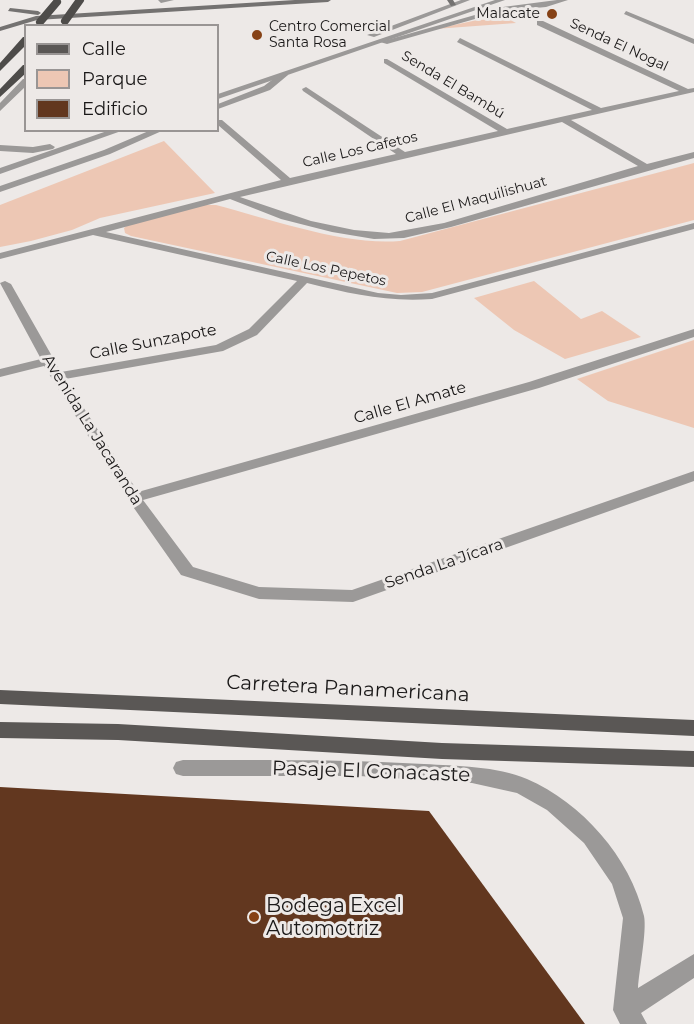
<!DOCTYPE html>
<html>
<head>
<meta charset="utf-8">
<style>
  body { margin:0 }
  #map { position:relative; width:694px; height:1024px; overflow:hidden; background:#ede9e7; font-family:Montserrat,sans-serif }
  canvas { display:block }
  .legend { position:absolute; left:24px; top:24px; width:195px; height:108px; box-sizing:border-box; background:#ede9e7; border:2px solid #999594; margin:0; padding:8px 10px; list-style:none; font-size:18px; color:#1a1818 }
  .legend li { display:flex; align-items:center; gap:12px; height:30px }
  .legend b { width:30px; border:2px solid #999594 }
</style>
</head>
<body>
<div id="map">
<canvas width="694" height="1024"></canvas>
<ul class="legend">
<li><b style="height:8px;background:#5a5755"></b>Calle</li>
<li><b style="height:16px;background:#edc7b4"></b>Parque</li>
<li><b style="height:16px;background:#62371f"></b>Edificio</li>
</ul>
</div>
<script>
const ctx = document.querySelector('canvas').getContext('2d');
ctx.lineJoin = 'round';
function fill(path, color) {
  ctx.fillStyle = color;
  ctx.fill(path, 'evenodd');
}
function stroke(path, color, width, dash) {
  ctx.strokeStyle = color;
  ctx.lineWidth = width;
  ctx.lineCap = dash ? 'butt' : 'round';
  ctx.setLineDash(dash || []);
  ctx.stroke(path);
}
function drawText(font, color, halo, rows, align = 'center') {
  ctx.font = font + ' Montserrat,sans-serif';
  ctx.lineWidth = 6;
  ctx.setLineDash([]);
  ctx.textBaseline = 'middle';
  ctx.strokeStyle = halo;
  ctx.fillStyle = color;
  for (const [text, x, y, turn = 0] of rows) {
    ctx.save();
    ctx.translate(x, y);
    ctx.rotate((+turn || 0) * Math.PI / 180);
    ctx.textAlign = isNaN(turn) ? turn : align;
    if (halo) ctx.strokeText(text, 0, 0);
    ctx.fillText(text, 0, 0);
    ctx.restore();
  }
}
fill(new Path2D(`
  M501,15L516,23L435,29Z
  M164,141L215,193L100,218L72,230L31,241L0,247V205Z
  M694,163V220L422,292L397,293L131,236L125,233L124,228L129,224L204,205H216C270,219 345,246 400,241Z
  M534,281L581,319L602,311L641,337L565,359L514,330L474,298Z
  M694,340V428L608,401L577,379Z`), '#edc7b4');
fill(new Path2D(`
  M0,787L429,811L585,1024H0Z`), '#62371f');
fill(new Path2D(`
  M183,760C263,760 344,759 424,764C456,766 497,766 527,779C582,803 630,857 644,916C647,931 639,971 638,988L694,954V978L641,1013L647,1024H620L613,1010L623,918L612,884L584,843L547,810L517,793L472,783L359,776H183L176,774L173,768L176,762Z`), '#9b9998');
fill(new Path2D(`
  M158,0H174L161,3Z
  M557,0H568L546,7L503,11L387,44L380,42L503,7Z
  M626,11L694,39V44L624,14Z
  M537,21H543L688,89L694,88V92L571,120L647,164L694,152V158L451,227L404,238L374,239L332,232L281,219L230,199L106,232L378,293L401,295L432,293L694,223V229L432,299C385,302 352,294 307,283L257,335L223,351L65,379L138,492L529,382L694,329V337L539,388L143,500L193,567L259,587L352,590L694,471V481L353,602L259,599L181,575L129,501L44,366L0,377V369L41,359L0,283L5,281L11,284L61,372L216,345L249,329L297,281L93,235L0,259V253L281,180L218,125V120H222L290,178L396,154L303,91L302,89L306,87L405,152L498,131L384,63V59H387L507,129L592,110L457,42L460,38L601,108L679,91L537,25ZM562,122L638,166L444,223L389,233L354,230L311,221L240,197Z
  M281,73L288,75L270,90L218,109V104L264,86Z
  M151,130H164L110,154L0,192V186L104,150Z`), '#9b9998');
fill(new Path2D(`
  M461,0H470L374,37L367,35Z
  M495,0H505L218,99V94Z
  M23,79H26V86L0,111V103Z
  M110,130H124L0,174V168Z
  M50,144L55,147L53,149L33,153L0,151V145L33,147Z`), '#9b9998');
fill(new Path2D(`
  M295,0H331L328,2L37,20L0,31V27L36,16Z
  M447,0H453L456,5L451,6Z
  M10,8L38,11L41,13L38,15L8,11Z`), '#747271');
fill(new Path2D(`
  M0,690L694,720V736L0,704Z
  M0,722L118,724L442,743L694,751V767L442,759L118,740L0,738Z`), '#5a5755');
fill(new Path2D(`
  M23,37H26V45L0,71V63Z
  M23,65H26V73L0,97V89Z`), '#4e4c4a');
stroke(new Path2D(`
  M65,21L80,0
  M40,22L57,2`), '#4e4c4a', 8);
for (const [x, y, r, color] of [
  [552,14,6,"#864216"],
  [257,35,6,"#864216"],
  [254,917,6,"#864216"]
]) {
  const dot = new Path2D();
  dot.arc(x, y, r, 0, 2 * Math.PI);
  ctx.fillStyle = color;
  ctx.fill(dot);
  stroke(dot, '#ede9e7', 2);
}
drawText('14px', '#1a1818', '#ede9e7', [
  ["Malacate",540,14],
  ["Centro Comercial",269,27,"left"],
  ["Santa Rosa",269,43,"left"]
], 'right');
drawText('14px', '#1a1818', '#ede9e7', [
  ["Senda El Nogal",619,45,25],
  ["Senda El Bambú",453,85,31],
  ["Calle Los Cafetos",360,150,-13],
  ["Calle El Maquilishuat",476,200,-15],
  ["Calle Los Pepetos",326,269,12]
]);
drawText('16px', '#1a1818', '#ede9e7', [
  ["Calle Sunzapote",153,342,-11],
  ["Calle El Amate",410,403,-16],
  ["Avenida La Jacaranda",92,430,58],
  ["Senda La Jícara",444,564,-19]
]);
drawText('20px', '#1a1818', '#ede9e7', [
  ["Carretera Panamericana",348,689,3],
  ["Pasaje El Conacaste",371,772,2]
]);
drawText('20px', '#1a1818', '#ede9e7', [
  ["Bodega Excel",266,906],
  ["Automotriz",266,929]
], 'left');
</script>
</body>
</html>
